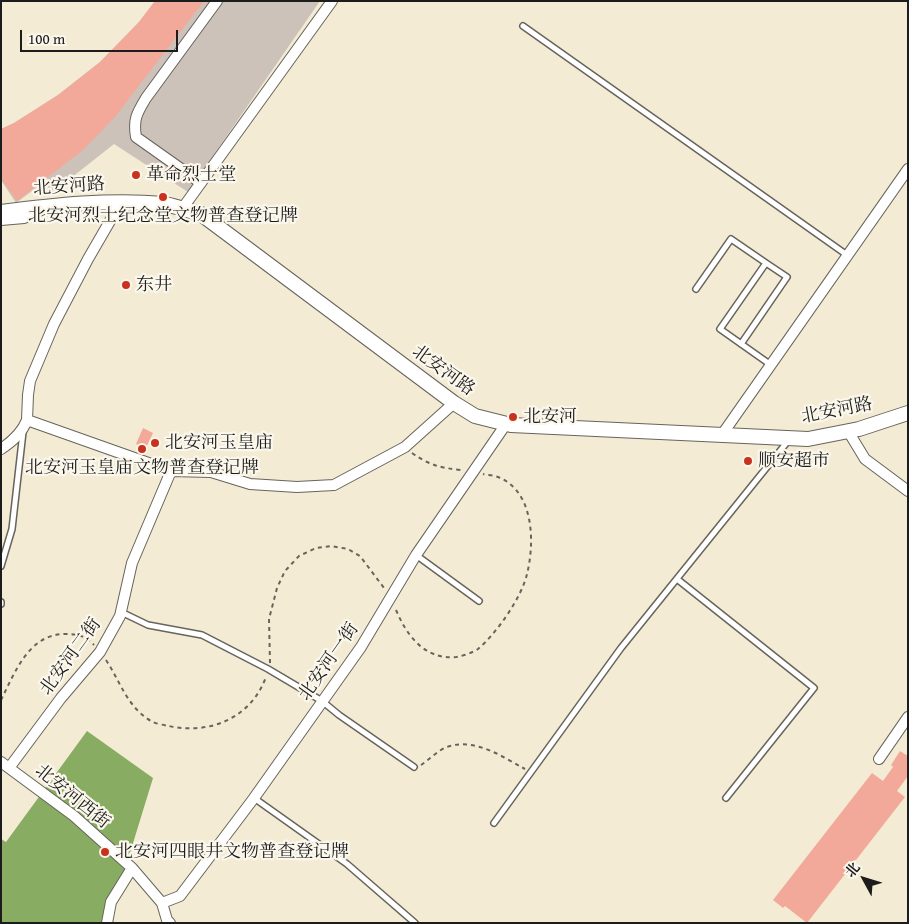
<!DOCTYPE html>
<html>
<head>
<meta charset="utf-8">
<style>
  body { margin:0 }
  #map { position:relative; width:909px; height:924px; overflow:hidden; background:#f3ebd4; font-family:"Gentium Book Plus","Noto Serif SC",serif }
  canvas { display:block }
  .frame { position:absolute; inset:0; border:2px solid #1c1c1c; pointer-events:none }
  .north { position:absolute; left:839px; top:854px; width:50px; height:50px; -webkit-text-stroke:4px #fbf7ec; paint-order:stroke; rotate:309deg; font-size:14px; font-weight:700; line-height:20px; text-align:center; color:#1c1c1c }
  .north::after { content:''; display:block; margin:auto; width:18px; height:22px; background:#1c1c1c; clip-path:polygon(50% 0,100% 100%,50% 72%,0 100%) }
  .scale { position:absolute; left:20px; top:30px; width:158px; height:22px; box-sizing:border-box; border:2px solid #1c1c1c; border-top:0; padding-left:6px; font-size:15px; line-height:18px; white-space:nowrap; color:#1c1c1c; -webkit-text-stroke:4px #fbf7ec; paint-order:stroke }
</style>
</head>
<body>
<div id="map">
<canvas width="909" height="924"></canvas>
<div class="frame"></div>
<div class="north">北</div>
<div class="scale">100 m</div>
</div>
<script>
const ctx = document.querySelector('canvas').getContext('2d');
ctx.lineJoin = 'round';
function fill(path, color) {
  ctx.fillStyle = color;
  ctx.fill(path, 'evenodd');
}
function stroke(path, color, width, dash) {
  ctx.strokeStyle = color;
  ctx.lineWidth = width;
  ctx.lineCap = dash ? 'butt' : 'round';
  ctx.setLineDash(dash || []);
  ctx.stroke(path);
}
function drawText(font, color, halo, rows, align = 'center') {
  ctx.font = font + ' "Gentium Book Plus","Noto Serif SC",serif';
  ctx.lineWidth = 4.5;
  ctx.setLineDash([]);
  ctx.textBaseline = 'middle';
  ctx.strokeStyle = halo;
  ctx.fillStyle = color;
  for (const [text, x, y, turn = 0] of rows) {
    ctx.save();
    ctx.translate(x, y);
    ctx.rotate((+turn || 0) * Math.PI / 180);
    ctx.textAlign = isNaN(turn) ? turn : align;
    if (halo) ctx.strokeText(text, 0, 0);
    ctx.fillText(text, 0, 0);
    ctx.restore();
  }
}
fill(new Path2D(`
  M155,1H320L188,192L114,144L52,193L44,182L16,203L1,180V129L14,123L58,95L100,62L139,22Z`), '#cdc2b9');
fill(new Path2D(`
  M87,731L153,778L118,892L111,923H1V839L6,842Z`), '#87ac62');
fill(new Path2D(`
  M155,1H204L115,117L83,150L17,201L1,179V129L14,123L58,95L100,62L139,22Z
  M143,428L153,433L146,448L136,444Z
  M900,751L908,756V776L897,791L905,797L807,923L785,906L783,908L773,900L872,773L883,781L893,767L891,765Z`), '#f3a999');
const lane = new Path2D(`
  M523,26L847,255
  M696,289L731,239L766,263L720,329L771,365
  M741,344L787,277L766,263
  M416,555L479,601
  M1,566L12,529L23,432
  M677,579L814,688L726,798
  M1,602V604
  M121,612L148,625L202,635L268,669L322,701L339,715L414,767
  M254,798L347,864L415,923
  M494,823L621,648L788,441`);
const street = new Path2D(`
  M201,183L136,137C133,119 137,113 146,98L217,1
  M121,202L88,259L54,324L30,381L28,395L27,420L171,471L211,472L250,484L297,487L334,485L405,447L454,403
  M182,209L332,1
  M1,220L24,218L41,210
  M848,431L865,459L908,491
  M721,436L908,169
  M1,449C13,441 22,433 27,420
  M879,759L908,717
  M1,762L74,816L132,868L162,903L167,920L170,923
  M9,768L61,698L100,652L120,616L132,563L171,471
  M162,903L180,896L254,798L361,647L416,555L506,424
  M107,923L111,902L132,868`);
const secondary = new Path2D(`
  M1,212C55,205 110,199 164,204C176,206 189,211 201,214L454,403L475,416L511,425L808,439L859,429L908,413`);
stroke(lane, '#67645c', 8);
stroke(street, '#67645c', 12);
stroke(secondary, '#67645c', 16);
stroke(new Path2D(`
  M412,453C429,465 441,468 461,470
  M396,610C407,636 425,660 456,657C463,656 472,653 478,649C496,634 522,597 527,574C535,542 534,491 498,477C493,475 487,475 483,474
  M106,660C120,681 127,707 151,721C156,724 164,725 169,726C210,735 251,718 266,677
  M270,663L269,619L277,588L285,571L299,556L316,548L331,546L348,549L360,556L384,588
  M1,700C15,672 29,634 65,634C77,634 86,636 94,645
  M421,765C429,760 438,750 447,747C474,737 503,757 525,769`), '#67645c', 2, [4, 4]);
stroke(lane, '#fff', 5);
stroke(street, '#fff', 10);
stroke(secondary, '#fff', 14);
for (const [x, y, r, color] of [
  [136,175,5,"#c8321e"],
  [163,197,5,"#c8321e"],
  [126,285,5,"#c8321e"],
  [513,417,5,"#c8321e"],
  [155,443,5,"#c8321e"],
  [142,449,5,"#c8321e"],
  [748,461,5,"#c8321e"],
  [105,852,5,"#c8321e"]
]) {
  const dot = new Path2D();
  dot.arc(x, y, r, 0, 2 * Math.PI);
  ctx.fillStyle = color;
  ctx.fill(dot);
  stroke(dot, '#fbf7ec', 2);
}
drawText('18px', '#1c1c1c', '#fbf7ec', [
  ["革命烈士堂",146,175],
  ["北安河烈士纪念堂文物普查登记牌",163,216,"center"],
  ["东井",136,285],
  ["北安河",523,417],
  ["北安河玉皇庙",165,443],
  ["顺安超市",758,461],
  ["北安河玉皇庙文物普查登记牌",142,468,"center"],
  ["北安河四眼井文物普查登记牌",115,852]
], 'left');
drawText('18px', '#1c1c1c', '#fbf7ec', [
  ["北安河路",69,187,-4],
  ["北安河路",443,371,36],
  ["北安河路",837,411,-11],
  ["北安河二街",71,657,-54],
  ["北安河一街",329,662,-55],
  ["北安河西街",72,797,39]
]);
</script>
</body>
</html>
